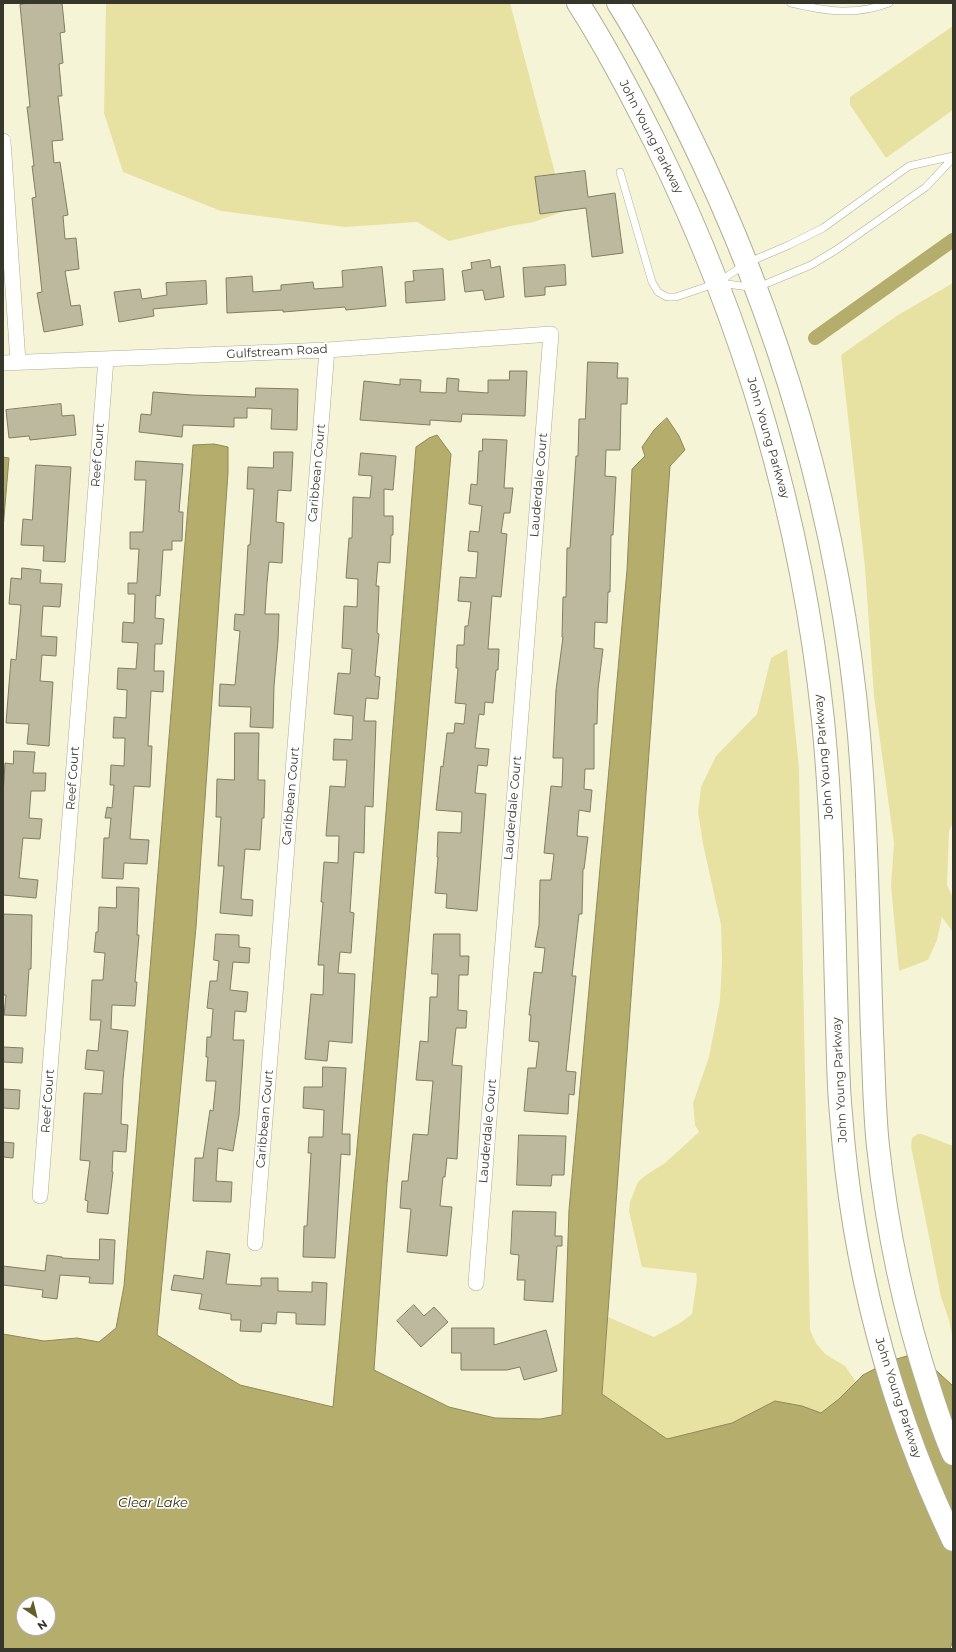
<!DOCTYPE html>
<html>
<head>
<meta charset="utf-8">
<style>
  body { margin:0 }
  #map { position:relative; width:956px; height:1652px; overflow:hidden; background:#f6f4d7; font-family:Montserrat,sans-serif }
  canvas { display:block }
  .frame { position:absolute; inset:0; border:4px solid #37362a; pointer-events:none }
  .north { position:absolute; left:16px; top:1596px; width:40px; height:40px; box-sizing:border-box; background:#fff; border:1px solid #afafaa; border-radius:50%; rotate:145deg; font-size:11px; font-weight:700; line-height:16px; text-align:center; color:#37362a }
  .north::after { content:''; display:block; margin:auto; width:14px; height:18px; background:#635e2a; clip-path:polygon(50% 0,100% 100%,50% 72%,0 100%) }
</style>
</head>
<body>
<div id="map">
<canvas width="956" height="1652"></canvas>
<div class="frame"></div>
<div class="north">N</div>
</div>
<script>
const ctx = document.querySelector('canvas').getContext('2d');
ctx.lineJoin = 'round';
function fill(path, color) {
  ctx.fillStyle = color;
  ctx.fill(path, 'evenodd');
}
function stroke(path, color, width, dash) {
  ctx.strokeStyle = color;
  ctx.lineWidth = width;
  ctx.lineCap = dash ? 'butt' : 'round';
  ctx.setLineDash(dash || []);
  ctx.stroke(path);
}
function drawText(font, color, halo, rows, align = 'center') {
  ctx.font = font + ' Montserrat,sans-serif';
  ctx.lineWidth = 3.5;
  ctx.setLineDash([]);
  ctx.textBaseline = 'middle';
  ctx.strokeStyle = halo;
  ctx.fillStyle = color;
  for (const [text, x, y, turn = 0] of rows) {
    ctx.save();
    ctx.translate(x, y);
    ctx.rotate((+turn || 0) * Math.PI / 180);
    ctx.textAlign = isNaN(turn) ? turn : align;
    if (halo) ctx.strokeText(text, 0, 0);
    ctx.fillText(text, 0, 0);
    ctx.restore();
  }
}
fill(new Path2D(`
  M106,3H510L565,211L534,222L511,226L449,241L417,222L345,227L221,211L123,172L104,113Z
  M953,26V110L886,158L850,105V97Z
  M953,283V823L949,831L947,885L953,898V932L942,917L937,940L928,960L899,971L891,886L894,843L874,696L865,568L841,355L898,315Z
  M787,649L799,768L810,1330L816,1343L825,1354L845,1366L856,1382L839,1399L820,1414L802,1406L775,1401L732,1423L667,1439L602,1394L608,1317L654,1337L680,1323L692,1314L697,1279L696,1273L642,1267L629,1211L630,1202L638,1182L646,1175L665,1163L699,1132L695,1125L693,1103L709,1057L720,1000L722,961L721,925L703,844L698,812L701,787L716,756L757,714L771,658Z
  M918,1134H922L953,1146V1384L952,1386L953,1340L949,1320L941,1297L911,1146L912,1138Z`), '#e8e2a2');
const water = new Path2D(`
  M667,418L679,436L685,450L670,466L602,1394L667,1439L732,1423L775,1401L802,1406L821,1413L839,1399L863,1375L890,1361L917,1353L953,1386V1640L950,1649H3V1334L44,1341L77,1338L99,1342L116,1328L124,1286L193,445L214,444L228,447V473L196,927L157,1335L240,1385L333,1407L370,1007L416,447L429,438L437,435L451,454L387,1184L374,1370L449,1407L495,1418L540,1419L562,1415L569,1210L627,570L632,469L645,456L642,447L654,430ZM24,1604H48V1628H24Z
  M3,457L9,458L3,529Z`);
fill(water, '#b4ad6b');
stroke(water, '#8e8958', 1);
stroke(new Path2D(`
  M815,338L953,240`), '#b4ad6b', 14);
const building = new Path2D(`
  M28,3H62L65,32L60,33L63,63L59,64L62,96H58L63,140L52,141L54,163L60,162L68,215L63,216L65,239L76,238L79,269L65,271L71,306L80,305L83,325L44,332L37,293L42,292L32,198L36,197L32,166H34L27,107H30L20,5Z
  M585,171L588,197L615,193L623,253L592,257L586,208L540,214L535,177Z
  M490,260L491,268L500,266L504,297L485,300L483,290L465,292L462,271L472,269L471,263Z
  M565,265L566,285L545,287V295L525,297L523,268Z
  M382,267L386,306L346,310L345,307L283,312V310L227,313L226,278L252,276L253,292L281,290V285L313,282L314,289L343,287L342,271Z
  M443,269L445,300L406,303L405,282L414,281L413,271Z
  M206,281L207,304L153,309L154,316L119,322L114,292L140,289L142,299L167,295L166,283Z
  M588,362L618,363L617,378H628L627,404H621L620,450H606L605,476L616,477L615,497L613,535H611L610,592H608L607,623L595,622L594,648L603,649L598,689L597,724H594V769H585L584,789L592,790L590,812L579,810L577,836L588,837L584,869H583L582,914H579L572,976H576L566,1071L576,1072L574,1095L569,1094L568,1114L524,1111L528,1068H536L539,1042L529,1041L531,1015H529L534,972L542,973L545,948L535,947L539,925L540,880H551L554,854L544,853L551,786L562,787L563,758H553L556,690L563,637H562L563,597H566L567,548H570L576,456H578L579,419H585Z
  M510,371H527L525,416L462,414L461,422L430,420V425L360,420L364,381L400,385V379L421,380L420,392L446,393L447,378L459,379L458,391L488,393V380H509Z
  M256,388L298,389L297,430L271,429L272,409L247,408V418H234V427L183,425L182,437L139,432L141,414L151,415L153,392L192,395L255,397Z
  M61,404L62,416L74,415L76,435L30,440L29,436L9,438L6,410Z
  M483,439L507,440L504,488H513L510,513H504L501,533L507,534L501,597L492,596L490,622L488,649H499L498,670H496L493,703L485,702L484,715L479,714L475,748L489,749L487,766L478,765L475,793L486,794L477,911L446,908L447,894L435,893L438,857H437L438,832L461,833L462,812L436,810L441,766L443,767L447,733H454L455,723L464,724L466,704L455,703L458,668H456L457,645H464L465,626H468L471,602L458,601L460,577L476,578L478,552L468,551L470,531L479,532L482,506L469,504L471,484L477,485L479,451H482Z
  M274,452H293L291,491L278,490L276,522L284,523L282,563L269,562L267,583L265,614H279L278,641L274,686L273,728L250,727L251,707L219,706L220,684L235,685L240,631L234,630L235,614L244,615L248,545H250L254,489H247L248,467L273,468Z
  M361,453L396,456L393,490L384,489V516H393V535H391L390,563L378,562L376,586H379L377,633L379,634L375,676L380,677L378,699L366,698L364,721H376L373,807L365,806L364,853L354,852L350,912L354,913L351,953L340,952L338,973L355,974L352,1043L329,1041L327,1061L305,1059L311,994L323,995L324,965H318L323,902H321L324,862L338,863L339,836H326L330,786L345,787L347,760H333L334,739L352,740L353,716L334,714L338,673L350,674L352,649L342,648L344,606L357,607L358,579L346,578L349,538H352L353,497L370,498L372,476L359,475Z
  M136,461L183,464L179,512H183L182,541H172V550H163L160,596L156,595L155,618L164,619L162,644H155L154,671H164L163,692L151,691L148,746H152L150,787L134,786L130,839L149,840L147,864L124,863L123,879L102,878L104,838H109L111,818H105L107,807L112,808L114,785H110L111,765L124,766L125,738H113L114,717L126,718L127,690L117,689L118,668L136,669L138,643L122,642L123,622L134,623L135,594H128V583H137L139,549H130V532H143L146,480H135Z
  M36,465L71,467L65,562L43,561L44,546L21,545L23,519L32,520Z
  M22,568L41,570L40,583L62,584L60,607L43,606L41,636L57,637L56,656L42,655L40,681L53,682L49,746L27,744L29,724L6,723L11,659L16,660L21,605L9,604L11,578L21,579Z
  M235,733H259L258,780H265L264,818H262L260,850L245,849L241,899L253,900L252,916L220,913L224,866H218L221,817H216L217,779L234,780Z
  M14,751L35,752L33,773H46L45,791H31L29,818L42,819L40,839L23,838L19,878L38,880L36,898L3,895V795L5,763L13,764Z
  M117,887L139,888L137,935H139L135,982H137L135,1006L112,1005L111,1029L128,1031L123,1079L121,1124L128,1125L126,1152L113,1151L112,1172H113L108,1214L87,1212L88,1201L85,1200L90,1161L80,1160L84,1093L102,1094L104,1071L85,1069L87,1050L98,1051L101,1020H90L92,980H103L105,953L94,952L96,932H98L99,907L116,908Z
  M3,914L32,915L31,969H29L26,1016L4,1015L6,995H3Z
  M216,934L239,935V947L250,948L249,963L233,962L230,990L248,992L246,1012L235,1011L233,1040H244L239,1115L233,1151L218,1148L216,1181L232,1182L231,1202L193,1201L195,1158H203L210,1110L213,1111L216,1081H206L208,1057H206L207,1037H211L213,1009L207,1008L210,981H217L219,961L214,960Z
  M434,934H460V956H469L468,975H459L458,1010L467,1011L466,1028H456L452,1065L462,1066L457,1159L447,1158L445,1177H443L440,1206L452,1207L447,1256L407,1252L411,1209L400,1208L402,1181H408L413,1134L428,1135L433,1081L416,1080L420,1041L428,1042L430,997H437L438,974H432Z
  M3,1047L23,1048L22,1063L3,1062Z
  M323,1067L346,1068L342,1134H350V1155L341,1154L335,1258L303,1257L304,1226H307L311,1153H308L309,1137H323L324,1110L303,1108L304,1087H322Z
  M3,1089L20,1090L19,1109L3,1108Z
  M519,1135L566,1136L564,1175H552L551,1186L517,1185Z
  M3,1142L14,1143L13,1158L3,1157Z
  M513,1211L556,1212L555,1236H562V1246H557L553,1302L524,1300L525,1280H517L519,1255L511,1254Z
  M100,1239L115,1240L113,1284L89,1283L90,1277L60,1275L57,1299L42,1297L43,1290L3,1285V1266L45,1271L47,1255L62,1257V1258L99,1260Z
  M207,1251L230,1254L226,1284L261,1286V1278H278V1291L312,1292V1282L327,1283L325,1325L296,1324V1313L277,1312L276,1324L262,1323L261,1332L240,1331L241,1320H231V1314L199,1309L202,1294L171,1290L174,1275L203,1279Z
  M414,1305L424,1316L434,1307L448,1322L421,1347L397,1321Z
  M452,1328H494V1345L546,1330L557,1371L524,1380L520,1367L507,1370H461V1353H452Z`);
fill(building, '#bcb99e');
stroke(building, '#7f7d63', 1);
const lane = new Path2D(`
  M791,3C825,11 855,16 889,3
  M620,172L652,282L658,292L667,297H676L717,283L747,263L789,245L823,228L909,166L953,156
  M720,283L756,288L811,265L836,250L926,187L953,158`);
const street = new Path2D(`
  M3,141L18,362
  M3,363L327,350L551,334L476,1283
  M40,1196L106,359
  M255,1243L327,350`);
const primary = new Path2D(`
  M578,3C607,48 632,96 656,144C745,324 802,520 823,720C833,822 834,924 837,1026C838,1055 838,1085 841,1114C852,1262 889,1406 953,1540
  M618,3C650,54 677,108 703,163C793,355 849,564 862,775C868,861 869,947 872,1033C874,1071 874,1109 878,1146C887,1230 904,1311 930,1390C937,1412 944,1433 953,1454`);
stroke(lane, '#b0ad92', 8);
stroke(street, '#b0ad92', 16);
stroke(primary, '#b0ad92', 24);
stroke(lane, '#fff', 7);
stroke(street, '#fff', 15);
stroke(primary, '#fff', 22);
drawText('12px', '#37362a', '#fff', [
  ["John Young Parkway",651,137,63],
  ["Gulfstream Road",277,352,-3],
  ["John Young Parkway",768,438,74],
  ["Reef Court",98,455,-86],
  ["Caribbean Court",317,473,-85],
  ["Lauderdale Court",539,485,-85],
  ["John Young Parkway",824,757,-95],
  ["Reef Court",73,778,-86],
  ["Caribbean Court",291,796,-85],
  ["Lauderdale Court",513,808,-85],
  ["John Young Parkway",840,1080,-93],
  ["Reef Court",48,1101,-86],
  ["Caribbean Court",265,1119,-85],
  ["Lauderdale Court",488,1131,-85],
  ["John Young Parkway",898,1398,72]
]);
drawText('italic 13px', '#2d2a0b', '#fff', [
  ["Clear Lake",153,1503]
]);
</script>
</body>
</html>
